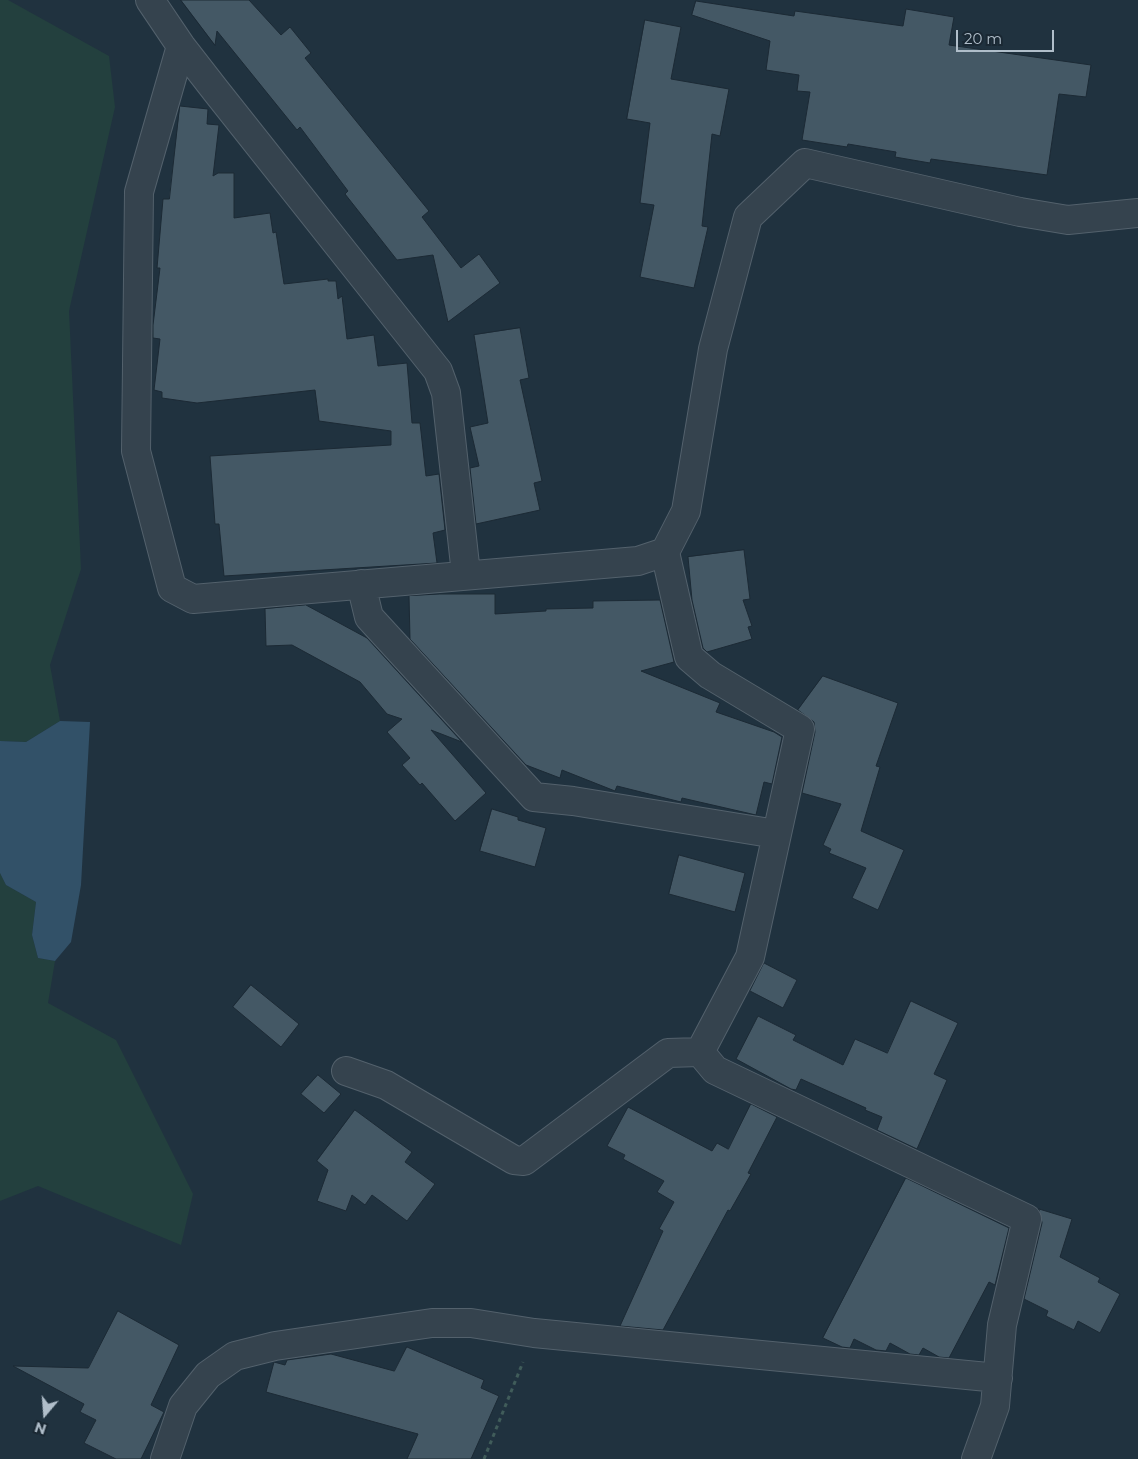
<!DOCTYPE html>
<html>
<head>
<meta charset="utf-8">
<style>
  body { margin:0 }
  #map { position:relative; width:1138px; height:1459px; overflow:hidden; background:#20323f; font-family:Montserrat,sans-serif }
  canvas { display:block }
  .north { position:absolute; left:20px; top:1389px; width:50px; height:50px; -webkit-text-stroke:4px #1a2833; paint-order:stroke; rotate:198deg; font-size:14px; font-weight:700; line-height:20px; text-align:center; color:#b0beca }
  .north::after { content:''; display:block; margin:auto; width:18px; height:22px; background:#b0beca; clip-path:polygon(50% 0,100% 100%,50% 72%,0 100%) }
  .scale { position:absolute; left:956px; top:30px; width:98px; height:22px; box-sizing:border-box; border:2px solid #b0beca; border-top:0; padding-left:6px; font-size:15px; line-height:18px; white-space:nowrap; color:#b0beca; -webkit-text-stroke:4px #1a2833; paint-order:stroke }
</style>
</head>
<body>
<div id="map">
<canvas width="1138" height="1459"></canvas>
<div class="north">N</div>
<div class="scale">20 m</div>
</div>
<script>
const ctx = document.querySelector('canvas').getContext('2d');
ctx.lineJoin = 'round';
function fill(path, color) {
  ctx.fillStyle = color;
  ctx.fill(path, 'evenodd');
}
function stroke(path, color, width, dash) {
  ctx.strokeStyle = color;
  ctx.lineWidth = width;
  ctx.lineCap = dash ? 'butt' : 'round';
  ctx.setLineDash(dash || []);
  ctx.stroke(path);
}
fill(new Path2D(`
  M0,0H8L109,56L115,107L69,311L81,569L50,665L60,721L26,742L0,741Z
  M0,873L6,885L36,902L32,935L38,958L55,961L48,1003L116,1040L193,1194L181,1245L38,1186L0,1201Z`), '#23403e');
fill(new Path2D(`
  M60,721L90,722L81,885L71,942L55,961L38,958L32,935L36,902L6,885L0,873V741L26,742Z`), '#325168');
const building = new Path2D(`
  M181,0H249L281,35L290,27L311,53L305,58L429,211L422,217L461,268L479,254L500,283L448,322L433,255L397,260L345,194L348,191L300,127L297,130L217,31L215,45Z
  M696,1L794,16L795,11L903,26L906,9L954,17L949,45L1091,65L1086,97L1059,94L1047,175L931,159L930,163L895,157L896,152L848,144L847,147L802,140L810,92L797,91L799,75L766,70L770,41L692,15Z
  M645,20L681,27L671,79L729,89L720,136L712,134L702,226L708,227L694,288L640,277L654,205L640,203L650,123L627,119Z
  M180,106L208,109L207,124L219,125L213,176L218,173H234V218L270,213L273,233L276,232L284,284L328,279V281H336L338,299L342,296L347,339L374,335L378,366L407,363L412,423H420L426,476L439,474L445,530L433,533L437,563L224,576L219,524H215L210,456L391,445V431L319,421L315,390L197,403L162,398V392L154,390L160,339L153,338V325L160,268H157L163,199H169Z
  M520,328L529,378L520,380L542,481L534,483L540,510L476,524L470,468L479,466L470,427L488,423L474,335Z
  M744,550L750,599L743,600L752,626L748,627L752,639L707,652L703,648L692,600L688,557Z
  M440,594H495V614L546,611V609L593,608V601L660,600L674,662L641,671L720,703L716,712L774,732L782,737L772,784L764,782L756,815L682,798L681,802L617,786L615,791L562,770L560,778L526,765L410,639L409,596Z
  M306,605L367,638L462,742L431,730L486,793L455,821L422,783L420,785L402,765L410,758L387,732L402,719L387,714L360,682L292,645L266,646L265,609Z
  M823,676L898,703L876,766L880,767L861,831L904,850L878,910L852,898L866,868L829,853L831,849L823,845L841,804L802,793L815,732L814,722L798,710Z
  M492,809L518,817V820L546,828L535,867L480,851Z
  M679,855L745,873L735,912L669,894Z
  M764,963L797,980L783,1008L750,991Z
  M251,985L299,1024L281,1047L233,1007Z
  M911,1001L958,1023L934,1074L947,1080L917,1149L877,1130L882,1117L865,1110L866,1108L801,1079L796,1090L791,1089L736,1059L758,1016L796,1035L793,1040L843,1065L855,1039L887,1053Z
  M318,1075L341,1094L324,1113L301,1094Z
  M751,1104L777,1117L748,1173L751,1174L730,1211L728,1210L663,1330L620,1326L663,1231L659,1229L674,1202L657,1192L664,1181L623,1159L625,1155L607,1146L628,1107L712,1151L717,1143L728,1149Z
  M355,1110L412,1152L405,1162L435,1184L407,1221L372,1195L365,1205L352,1195L346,1211L317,1201L328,1170L317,1161Z
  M906,1178L1009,1228L995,1285L989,1282L949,1358L939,1357L923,1348L919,1355L910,1354L890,1343L886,1351L876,1350L854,1339L850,1348L842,1347L823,1338Z
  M1039,1209L1072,1219L1060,1257L1100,1278L1098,1282L1120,1294L1100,1333L1078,1321L1074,1330L1046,1316L1048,1311L1024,1299L1042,1223Z
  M118,1311L179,1345L151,1405L164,1412L141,1459H116L84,1443L96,1420L80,1412L84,1404L13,1366L88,1368Z
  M407,1347L484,1380L481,1388L499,1396L471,1459H407L418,1434L266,1392L274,1362L285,1365L287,1360L331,1354L394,1371Z`);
fill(building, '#445865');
stroke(building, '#1c2a35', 1);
const minor = new Path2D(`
  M150,0L181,46L216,91L438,371L446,393L466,574
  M181,46L139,192L136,451L172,588L193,599L638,561L665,552
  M361,584L369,617L534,797L573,801L776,834
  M700,1052L715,1070L1027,1219L1002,1325L995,1406L976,1459
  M346,1071L386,1085L514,1160L524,1161L668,1053L700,1052L750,957L800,729L710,675L689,657L665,552L686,511L713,349L748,217L805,163L1020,212L1068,220L1138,213
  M165,1459L183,1406L208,1375L235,1356L275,1346L432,1323H471L534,1333L998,1378`);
stroke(minor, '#53616c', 30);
stroke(new Path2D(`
  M484,1459L523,1362`), '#405c5a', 3, [4, 4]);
stroke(minor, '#35434e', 28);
</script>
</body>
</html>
